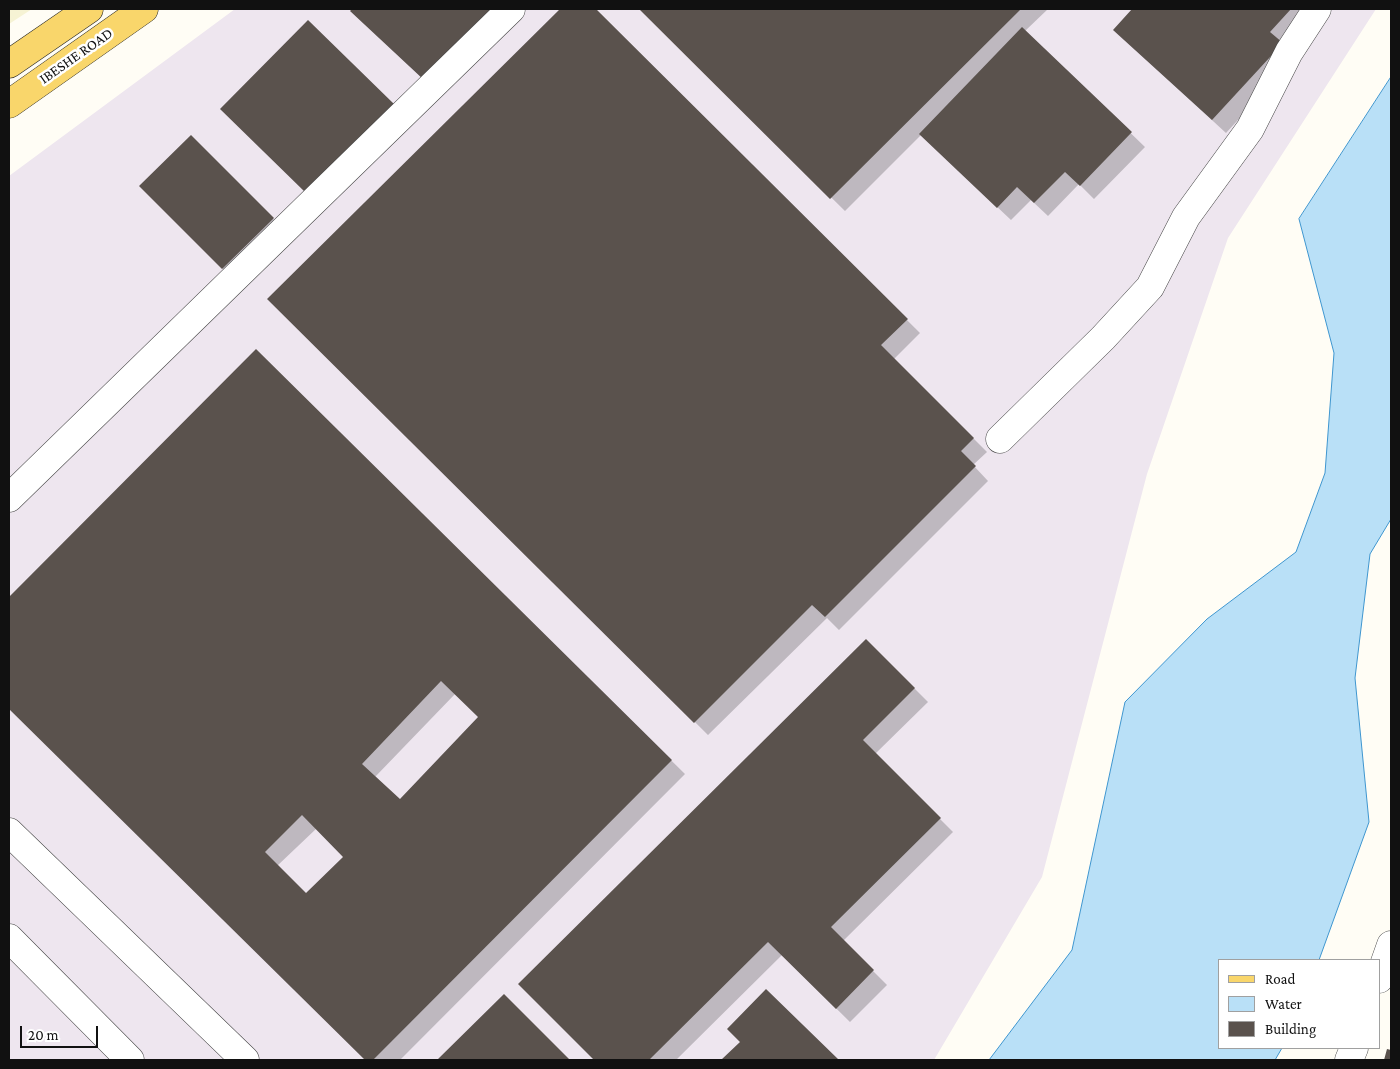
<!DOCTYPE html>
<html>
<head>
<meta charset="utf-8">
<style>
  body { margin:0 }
  #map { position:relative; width:1400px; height:1069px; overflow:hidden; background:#fffdf5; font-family:"Crimson Pro",serif }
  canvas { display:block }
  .frame { position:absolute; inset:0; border:10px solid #111; pointer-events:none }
  .legend { position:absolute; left:1218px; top:959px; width:162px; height:90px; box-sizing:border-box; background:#fff; border:1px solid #a0a0a0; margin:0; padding:6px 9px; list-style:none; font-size:15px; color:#111 }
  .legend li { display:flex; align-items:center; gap:10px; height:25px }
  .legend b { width:25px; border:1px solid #a0a0a0 }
  .scale { position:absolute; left:20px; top:1026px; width:78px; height:22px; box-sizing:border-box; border:2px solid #111; border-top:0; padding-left:6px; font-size:15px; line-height:18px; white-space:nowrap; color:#111; -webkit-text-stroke:4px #fff; paint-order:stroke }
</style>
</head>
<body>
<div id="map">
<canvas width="1400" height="1069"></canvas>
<div class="frame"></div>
<ul class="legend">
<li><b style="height:6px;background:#f9d66b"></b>Road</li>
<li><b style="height:14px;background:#b9e0f7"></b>Water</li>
<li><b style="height:14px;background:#5a524d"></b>Building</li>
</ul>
<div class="scale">20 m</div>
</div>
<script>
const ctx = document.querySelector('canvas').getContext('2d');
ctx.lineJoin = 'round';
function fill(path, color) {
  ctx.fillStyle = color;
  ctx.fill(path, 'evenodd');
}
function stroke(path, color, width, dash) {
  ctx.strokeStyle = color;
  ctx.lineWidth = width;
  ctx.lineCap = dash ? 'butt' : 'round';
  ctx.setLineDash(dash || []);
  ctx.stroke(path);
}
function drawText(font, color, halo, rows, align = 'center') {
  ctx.font = font + ' "Crimson Pro",serif';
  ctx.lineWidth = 5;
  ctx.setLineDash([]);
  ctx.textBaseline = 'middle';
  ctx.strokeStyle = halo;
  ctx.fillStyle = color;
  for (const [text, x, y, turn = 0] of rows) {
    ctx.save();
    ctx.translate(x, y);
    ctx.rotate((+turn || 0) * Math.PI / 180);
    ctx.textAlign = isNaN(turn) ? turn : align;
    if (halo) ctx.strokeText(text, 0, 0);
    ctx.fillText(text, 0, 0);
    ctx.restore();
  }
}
fill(new Path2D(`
  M235,9H1376L1228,238L1147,474L1042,877L934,1060H9V176Z`), '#eee6ef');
fill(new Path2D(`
  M9,9H32L9,24Z`), '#f6f3d4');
const water = new Path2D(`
  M1391,77V519L1370,554L1355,678L1369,822L1319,960H1219V1048H1282L1275,1060H989L1072,950L1125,702L1207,619L1296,552L1325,473L1334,353L1299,219Z`);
fill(water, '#b9e0f7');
stroke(water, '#3f96cf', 1);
fill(new Path2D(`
  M353,9H517L438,93L352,11Z
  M561,9H594L920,333L894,359L987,452L973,465L988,481L839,630L827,618L708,735L269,299Z
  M640,9H1048L1025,31L1145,147L1094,199L1079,184L1048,216L1031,200L1011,220L921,135L845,211Z
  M1134,9H1317L1295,58L1226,133L1114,30Z
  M191,136L283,229L233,279L141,186Z
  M256,351L685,774L400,1060H367L9,707V598ZM455,694L480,717L400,801L375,777ZM317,828L345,857L306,895L277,866Z
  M866,640L928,702L875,754L953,832L843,941L887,985L850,1022L782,955L676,1060H596L520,984Z
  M766,990L838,1060H723L742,1042Z
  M504,996L568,1060H439Z`), '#0003');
fill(new Path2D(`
  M352,9H491L424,80L350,11Z
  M560,9H596L908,319L881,345L974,438L961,451L976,466L825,617L812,605L694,723L267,299Z
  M639,9H1021L830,199Z
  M1132,9H1291L1270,32L1283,43L1212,120L1113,30Z
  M308,20L394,104L306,193L220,109Z
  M1022,27L1132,132L1080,186L1065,172L1034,203L1017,187L997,208L919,134Z
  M191,135L274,218L222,269L139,186Z
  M256,349L672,760L373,1060H365L9,709V597ZM441,681L478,717L400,799L362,764ZM302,815L343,857L306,893L265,852Z
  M866,639L915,688L863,740L941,818L831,927L874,970L836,1009L768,942L649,1060H594L518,984Z
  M766,989L839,1060H721L740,1042L727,1029Z
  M504,994L570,1060H437Z
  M1387,1049L1391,1050V1060H1384Z`), '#5a524d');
const minor = new Path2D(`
  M1000,439L1103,338L1150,287L1186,217L1250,129L1289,52L1317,9
  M9,498L511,9
  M9,832L245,1060
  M9,938L130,1060
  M1379,979L1391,945
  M1349,1060L1354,1048`);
const major = new Path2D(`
  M9,64L89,9
  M9,104L144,9`);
stroke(minor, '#444', 29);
stroke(major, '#222', 29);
stroke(minor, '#fff', 28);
stroke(major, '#f9d66b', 28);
drawText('15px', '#111', '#fff', [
  ["IBESHE ROAD",76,56,-35]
]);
</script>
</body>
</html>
